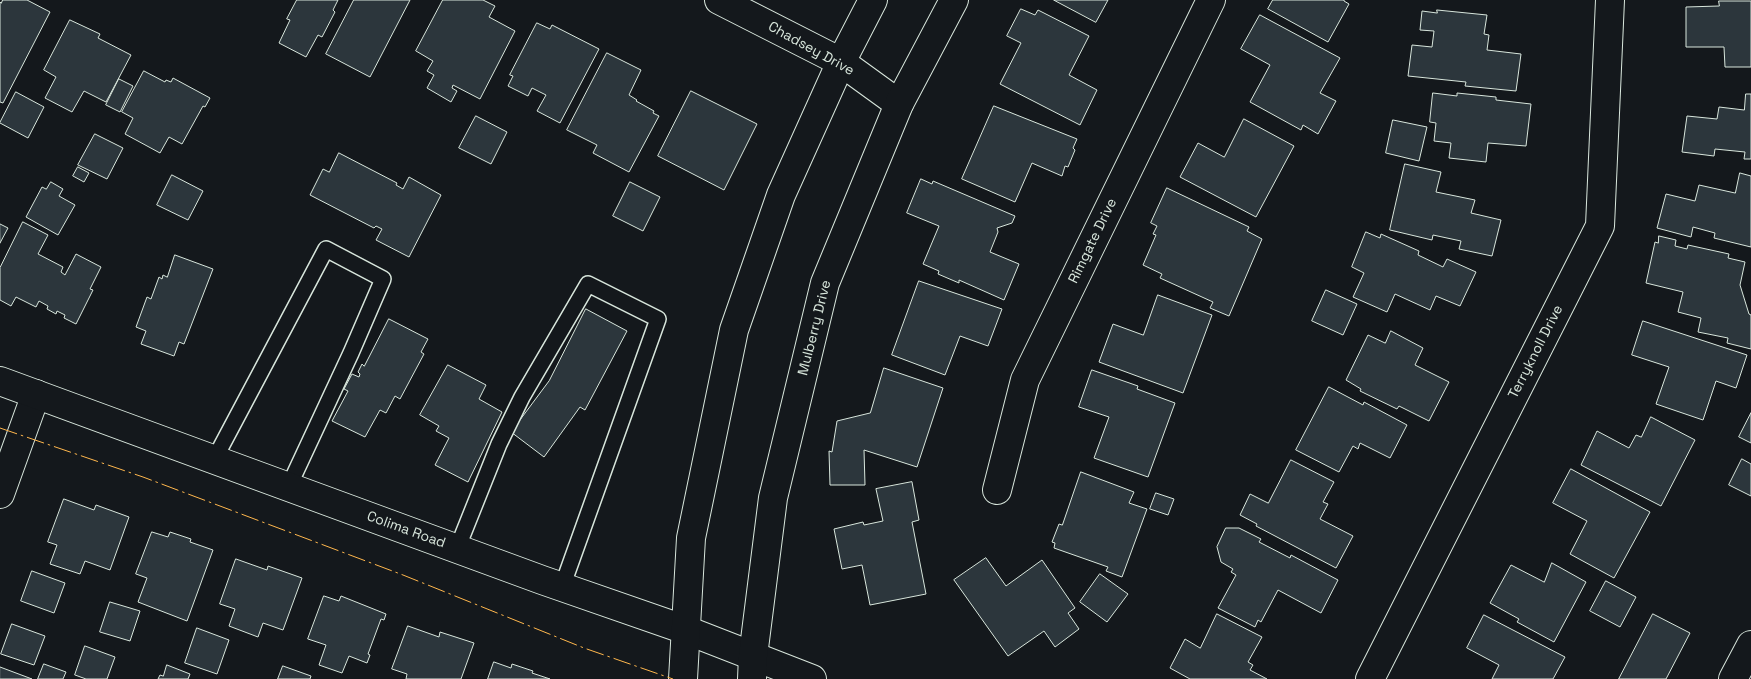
<!DOCTYPE html>
<html>
<head>
<meta charset="utf-8">
<style>
  body { margin:0 }
  canvas { display:block; background:#14181c }
</style>
</head>
<body>
<canvas width="1751" height="679"></canvas>
<script>
const ctx = document.querySelector('canvas').getContext('2d');
ctx.lineJoin = 'round';
function fill(path, color) {
  ctx.fillStyle = color;
  ctx.fill(path, 'evenodd');
}
function stroke(path, color, width, dash) {
  ctx.strokeStyle = color;
  ctx.lineWidth = width;
  ctx.lineCap = dash ? 'butt' : 'round';
  ctx.setLineDash(dash || []);
  ctx.stroke(path);
}
function drawText(font, color, halo, rows, align = 'center') {
  ctx.font = font + ' "Space Grotesk",sans-serif';
  ctx.lineWidth = 4;
  ctx.setLineDash([]);
  ctx.textBaseline = 'middle';
  ctx.strokeStyle = halo;
  ctx.fillStyle = color;
  for (const [text, x, y, turn = 0] of rows) {
    ctx.save();
    ctx.translate(x, y);
    ctx.rotate((+turn || 0) * Math.PI / 180);
    ctx.textAlign = isNaN(turn) ? turn : align;
    if (halo) ctx.strokeText(text, 0, 0);
    ctx.fillText(text, 0, 0);
    ctx.restore();
  }
}
const building = new Path2D(`
  M3,0H27L50,12L3,103L0,102V2L1,3Z
  M297,0H338L333,10L335,12L322,37L318,35L306,57L279,43L290,20L287,19Z
  M354,0H410L370,77L326,54Z
  M443,0H483L495,6L489,17L515,31L480,99L453,85L452,88L457,91L451,102L427,88L434,75L427,71L433,61L416,51Z
  M1054,0H1108L1096,22Z
  M1273,0H1344V1L1349,4L1328,42L1268,9Z
  M1719,1H1751V67H1725L1724,47H1686V7L1719,6Z
  M1021,9L1035,15L1038,10L1089,36L1069,75L1097,90L1080,125L1000,84L1021,43L1007,36Z
  M1437,10L1487,15L1484,34L1489,35L1487,50L1521,54L1516,91L1465,86L1466,82L1408,76L1412,45L1432,47L1434,31L1420,30L1422,11L1437,13Z
  M1260,15L1340,58L1320,93L1336,101L1318,134L1303,125L1301,130L1250,102L1270,65L1241,49Z
  M70,20L100,34L98,38L131,55L106,102L84,91L72,112L45,98L56,77L44,70Z
  M537,23L550,29L552,25L599,49L560,123L537,111L546,95L532,88L528,96L508,86L513,76L510,75Z
  M607,53L641,70L629,95L637,100L636,101L654,111L653,113L659,116L629,172L593,153L597,145L567,130Z
  M144,71L165,82L166,80L171,82L173,78L210,98L205,107L203,106L182,144L169,137L160,153L125,134L133,118L122,112Z
  M119,79L133,86L120,112L106,105Z
  M691,91L757,124L724,190L658,156Z
  M16,92L44,107L28,138L0,123Z
  M1433,93L1457,96V93L1496,97V100L1531,104L1526,146L1488,143L1486,162L1449,158L1451,143L1434,141L1436,123L1430,122Z
  M1746,94H1751V159H1744L1745,152L1715,149L1714,156L1682,152L1687,116L1717,119L1719,107L1744,110Z
  M994,106L1077,139L1073,148L1075,150L1068,167L1065,166L1062,176L1032,163L1015,202L962,179Z
  M476,116L507,132L491,164L459,148Z
  M1244,119L1294,146L1256,217L1180,177L1198,143L1224,157Z
  M1393,120L1427,127L1419,161L1386,153Z
  M95,134L123,148L107,179L78,165Z
  M339,153L397,183L396,185L403,189L409,177L441,195L409,257L376,240L382,229L376,226L374,228L310,195L323,169L329,172Z
  M1405,164L1441,172L1436,192L1475,200L1471,213L1501,220L1492,256L1459,249L1461,241L1433,235L1432,240L1390,230Z
  M78,167L89,173L84,182L73,176Z
  M1740,173L1751,176V247L1714,238L1715,233L1693,227L1691,237L1657,228L1666,194L1695,201L1699,185L1735,193Z
  M172,175L203,191L188,220L157,205Z
  M921,179L932,184L933,181L1015,216L1012,223L997,228L998,232L990,252L1019,264L1004,300L959,280V283L938,274L939,271L923,264L939,226L907,213Z
  M51,182L63,189L59,196L75,205L58,235L26,217L42,187L46,189Z
  M630,182L660,197L643,231L613,216Z
  M1167,188L1249,227L1247,231L1262,239L1229,316L1210,308L1213,302L1160,278L1162,274L1143,265L1156,235L1153,234L1157,226L1151,223Z
  M23,222L48,235L38,254L63,267L61,272L65,275L76,254L101,267L90,289L93,290L76,324L64,318L65,315L57,311L56,314L47,309L48,306L39,301L36,307L16,297L11,306L0,300V268Z
  M0,224L8,228L0,243Z
  M1366,232L1380,238L1381,234L1419,251L1418,255L1443,267L1447,259L1476,272L1460,306L1436,296L1430,310L1395,294L1387,312L1353,297L1364,273L1352,267Z
  M1659,236L1676,240L1675,246L1687,249L1688,245L1729,254L1728,258L1745,262L1740,285L1749,314L1751,315V349L1727,343L1728,338L1698,332L1701,318L1678,312L1683,292L1646,283L1655,242L1658,243Z
  M175,255L213,269L184,344L179,342L174,356L141,344L146,331L136,327L147,297L151,299L159,277L162,279L163,275L167,277Z
  M919,281L1002,309L988,346L960,336L945,375L892,355Z
  M1326,290L1357,304L1343,335L1312,321Z
  M1158,295L1212,315L1183,393L1099,362L1113,324L1143,335Z
  M586,309L627,331L585,410L580,407L544,457L511,432L549,381Z
  M389,319L428,339L421,352L424,354L400,399L395,396L386,413L380,410L365,437L332,421L348,391L344,389L352,374L359,377L360,374L358,372L362,364L364,366Z
  M1643,321L1747,355L1736,388L1716,381L1703,420L1656,404L1669,367L1632,355Z
  M1391,331L1423,348L1415,365L1449,382L1429,421L1399,406L1397,409L1360,391L1361,389L1346,380L1368,335L1385,343Z
  M448,365L486,385L479,399L502,412L468,482L435,465L449,438L436,431L439,426L420,415Z
  M884,368L943,388L917,467L864,450L865,485H830L829,451L832,452L837,421L870,413Z
  M1092,370L1138,386L1137,389L1175,403L1148,477L1094,458L1109,417L1079,407Z
  M1329,387L1363,405L1364,402L1407,425L1390,458L1360,443L1358,449L1353,446L1339,472L1296,450Z
  M1751,413V443L1739,437Z
  M1651,417L1695,440L1661,506L1581,465L1597,431L1629,448L1636,435L1641,437Z
  M1742,459L1751,464V496L1729,485Z
  M1291,460L1334,482L1323,502L1328,504L1320,519L1353,536L1336,568L1256,526L1257,524L1240,515L1250,494L1268,503Z
  M1571,469L1650,512L1614,578L1570,554L1587,521L1553,503Z
  M1081,472L1134,492L1129,503L1147,509L1122,577L1106,571L1108,567L1054,548L1055,543L1052,542L1059,524L1062,525Z
  M912,482L919,520L912,522L926,594L870,605L862,565L842,569L834,529L863,522L864,525L883,521L876,489Z
  M1156,493L1174,499L1168,515L1150,509Z
  M64,499L94,510L96,505L129,517L110,570L85,561L80,574L50,564L57,545L48,542Z
  M1226,528H1239L1261,539L1259,542L1290,558L1291,555L1338,580L1321,613L1278,590L1261,622L1258,620L1255,627L1218,608L1236,575L1231,572L1233,569L1221,562L1217,547Z
  M152,532L168,537L170,532L191,539L190,542L213,550L187,621L138,602L147,578L136,574Z
  M986,558L1006,586L1042,560L1075,608L1068,613L1079,629L1055,647L1044,631L1008,656L954,580Z
  M236,559L267,570L268,566L302,578L283,630L263,623L258,637L229,626L235,609L220,604Z
  M1552,563L1586,582L1554,642L1517,622L1519,619L1490,603L1511,565L1544,582Z
  M32,571L65,583L54,613L21,601Z
  M1100,574L1128,594L1107,622L1080,602Z
  M1606,581L1636,597L1620,627L1590,611Z
  M324,596L339,601L341,596L386,614L384,620L381,619L368,654L370,655L367,663L349,656L342,673L319,665L326,645L308,639Z
  M110,602L140,611L130,641L100,632Z
  M1217,614L1262,637L1248,662L1253,665L1250,670L1267,679H1190L1170,668L1185,639L1200,648Z
  M1653,614L1690,633L1666,679H1619Z
  M1484,615L1565,657L1553,679H1492L1499,665L1467,648Z
  M12,624L45,636L34,665L1,654Z
  M408,626L439,637L440,632L474,643L461,679H406L407,674L392,669Z
  M197,628L229,640L217,674L185,663Z
  M85,646L115,657L107,679H86L75,675Z
  M494,662L511,668L512,664L533,671L532,673L550,679H488Z
  M44,664L66,672L63,679H38Z
  M167,665L190,674L188,679H158L160,675L163,676Z
  M283,666L311,676L310,679H278Z
  M0,667L32,679H0Z`);
fill(building, '#2c363c');
stroke(building, '#d8e6dc', 1);
const lane = new Path2D(`
  M214,460L326,249L383,279L351,353L289,486
  M457,549L499,444L522,397L588,284L658,319L562,587`);
const street = new Path2D(`
  M719,0L841,62L899,104
  M997,490L1025,380L1211,0
  M0,494L36,394
  M1370,679L1600,226L1610,0
  M1733,679L1751,645`);
const secondary = new Path2D(`
  M0,381L542,580L686,630L812,679`);
const primary = new Path2D(`
  M683,679L691,538L734,330L781,195L841,62L873,0
  M752,679L753,656L773,498L825,283L899,104L954,0`);
stroke(lane, '#d8e6dc', 18);
stroke(street, '#d8e6dc', 30);
stroke(secondary, '#d8e6dc', 30);
stroke(primary, '#d8e6dc', 30);
stroke(lane, '#14181c', 15);
stroke(street, '#14181c', 28);
stroke(secondary, '#14181c', 28);
stroke(primary, '#14181c', 28);
stroke(new Path2D(`
  M0,428L143,477L403,575L584,648L673,679`), '#ffb74d', 1, [18, 4, 2.5, 4]);
drawText('14px', '#d8e6dc', '#14181c', [
  ["Chadsey Drive",811,49,29],
  ["Rimgate Drive",1093,241,-64],
  ["Mulberry Drive",815,328,-76],
  ["Terryknoll Drive",1536,352,-63],
  ["Colima Road",406,530,20]
]);
</script>
</body>
</html>
